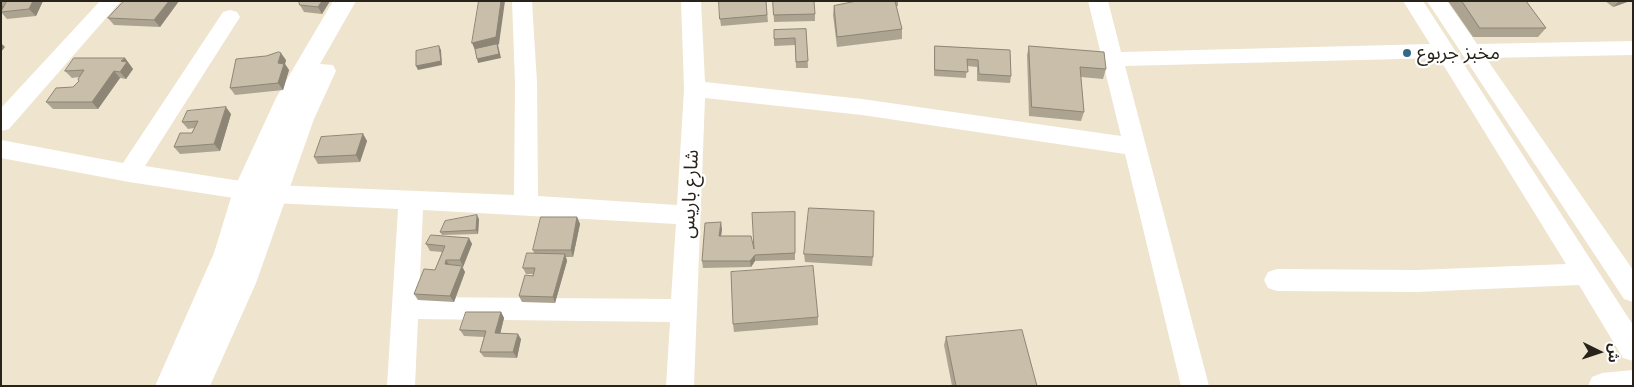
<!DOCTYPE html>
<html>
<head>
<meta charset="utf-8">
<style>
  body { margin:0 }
  #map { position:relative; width:1634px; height:387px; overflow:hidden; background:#efe4ce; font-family:Mulish,"Noto Sans Arabic",sans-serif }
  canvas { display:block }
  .frame { position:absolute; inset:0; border:2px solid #27231b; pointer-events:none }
  .north { position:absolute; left:1574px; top:327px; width:50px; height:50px; -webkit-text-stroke:4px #fff; paint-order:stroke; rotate:94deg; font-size:14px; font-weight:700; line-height:20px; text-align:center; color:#27231b }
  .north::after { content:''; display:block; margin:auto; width:18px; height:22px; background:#27231b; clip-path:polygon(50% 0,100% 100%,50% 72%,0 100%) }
</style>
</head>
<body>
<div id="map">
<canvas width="1634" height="387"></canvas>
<div class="frame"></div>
<div class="north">ش</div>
</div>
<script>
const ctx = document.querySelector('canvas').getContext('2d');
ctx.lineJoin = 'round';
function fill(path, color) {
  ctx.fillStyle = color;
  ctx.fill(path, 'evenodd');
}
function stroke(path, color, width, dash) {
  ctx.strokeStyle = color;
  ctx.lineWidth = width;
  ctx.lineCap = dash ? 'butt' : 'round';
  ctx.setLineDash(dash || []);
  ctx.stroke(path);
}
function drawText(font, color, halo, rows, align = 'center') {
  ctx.font = font + ' Mulish,"Noto Sans Arabic",sans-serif';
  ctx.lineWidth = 4.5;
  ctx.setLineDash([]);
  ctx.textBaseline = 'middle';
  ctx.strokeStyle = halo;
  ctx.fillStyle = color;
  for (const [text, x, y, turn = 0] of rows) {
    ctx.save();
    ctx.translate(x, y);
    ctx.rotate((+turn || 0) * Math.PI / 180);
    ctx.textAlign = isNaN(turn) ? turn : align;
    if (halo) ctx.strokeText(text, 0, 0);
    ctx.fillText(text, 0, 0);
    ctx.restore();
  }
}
fill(new Path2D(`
  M100,1H121L9,129L1,131V108Z
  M512,1H532L537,83L538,196L677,205L684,89L681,1H701L705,82L862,99L1121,136L1088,1H1108L1121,52L1430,44L1403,1H1423L1633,325V361L1623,358L1579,285L1416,292L1277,291L1268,288L1264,280L1268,272L1277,269L1416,270L1566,264L1439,58L1125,66L1209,386H1181L1125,154L862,115L705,98L694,386H666L670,322L418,319L415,386H387L398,209L273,203L265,201L261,194L265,187L273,185L514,195L515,83ZM423,210L676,224L671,299L419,297Z
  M1427,1H1447L1477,44L1633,41V55L1486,58L1633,270V302L1624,299Z
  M230,10L237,12L240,17L145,166L247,182L255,184L259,191L255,198L247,200L129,182L1,158V140L123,163L223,12Z
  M1633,370V386H1588L1592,377L1602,373Z`), '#fff');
fill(new Path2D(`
  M333,1H356L320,64L333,65L336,71L314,119L256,283L210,386H155L214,253L233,191L276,98Z`), '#fff');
fill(new Path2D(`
  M1,1H43L36,16L7,19L1,12Z
  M124,1H179L160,27L114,25L108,18Z
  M330,1L322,14L304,12L300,5Z
  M766,1L768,22L721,26L720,19Z
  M773,1L815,14V21L774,22Z
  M854,1H898V6H896L902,29V39L837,47L833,15L834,6L854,2Z
  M1448,1H1526L1546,28L1538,37H1473Z
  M1605,1H1630L1613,7Z
  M806,29L808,68H796L795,45L774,46V30Z
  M935,46L1010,50L1011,76L1010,83L977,81V67L967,66L966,78L934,76V52Z
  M1029,46L1106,69L1103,79L1081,77L1084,112L1081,121L1029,116L1027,55Z
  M125,58L133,69L126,79L120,78L98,109H53L46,102L73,87L79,81V77L72,78L65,71Z
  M286,60L285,64L289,70L283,90L235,95L230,88Z
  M231,114L220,151L180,154L174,147L192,133L194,128L188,129L182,122Z
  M363,134L367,141L360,162L318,164L314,157Z
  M795,212V260L755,261L751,267L703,268L702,261L722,229L721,236L754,249Z
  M577,217L580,224L573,257H566L567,261L555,303L522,302L519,296L533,274H526L523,268L534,253L533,250Z
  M479,219L478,234L442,235L440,232Z
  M469,238L472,244L463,267H462L465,272L454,302L418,300L414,294L435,270L442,252L430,251L426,244Z
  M804,254L873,257L872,266L805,262Z
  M501,312L504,318L500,333L521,339L517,358L484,357L480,352L484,337L464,336L460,330Z
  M818,317V325L734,332L733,324Z
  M946,337L1037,386H952L944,345Z`), '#ada391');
fill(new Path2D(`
  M33,1H43L36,16L29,9Z
  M169,1H179L160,27L154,20Z
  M322,1H330L322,14L318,7Z
  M501,1H505L499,44L498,45L501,58L478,63L475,50L472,43Z
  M1619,1H1630L1613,7Z
  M1,4L4,7L1,12Z
  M1,43L5,47L1,52Z
  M439,46L441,50L442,65L418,70L416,66Z
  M281,53L286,60L285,64L289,70L283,90L278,83V63Z
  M125,58L133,69L126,79L120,72L121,61Z
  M114,71L120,78L98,109L92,102Z
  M226,107L231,114L220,151L214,144Z
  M363,134L367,141L360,162L356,155Z
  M477,215L479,219L478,234L476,230Z
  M577,217L580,224L573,257L571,250Z
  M721,222L722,229L720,243L719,236Z
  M469,238L472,244L463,267L460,260Z
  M565,254L567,261L555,303L553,297Z
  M755,255V261L751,267L750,261Z
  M446,260L450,266L445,264Z
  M462,266L465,272L454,302L450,296Z
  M501,312L504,318L499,339L495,333Z
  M518,334L521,339L517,358L513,352Z`), '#8d8576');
const building = new Path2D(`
  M7,1H33L29,9L1,12Z
  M124,1H169L154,20L108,18Z
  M299,1H322L318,7L300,5Z
  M479,1H501L496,37L472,43Z
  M719,1H766L767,15L720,19Z
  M773,1H814L815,14L774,15Z
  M857,1H895L902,29L837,37L834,6Z
  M1462,1H1526L1546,28H1480Z
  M806,29L808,61L796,62L795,38L774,39V30Z
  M497,44L499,54L477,59L475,49Z
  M439,46L441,61L416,66V51Z
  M935,46L1010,50L1011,76L979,74L978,60L967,59L968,72L935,70Z
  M1029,46L1104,52L1106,69L1080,67L1084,112L1032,107Z
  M279,52L281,53L278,63L284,64L278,83L230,88L236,59L266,56Z
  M74,58H125L121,61L127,62L120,72L114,71L92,102H46L56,88L73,87L79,81L78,79L84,70L65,71Z
  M226,107L214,144L174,147L180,133H192L198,121L182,122L187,111Z
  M363,134L356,155L314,157L321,137Z
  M809,208L874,211L873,257L804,254Z
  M795,212V253L755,255L750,261H702L705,223L721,222L719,236H751L754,249L752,213Z
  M477,215L476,230L440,232L445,221Z
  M541,217H577L571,250H533Z
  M431,235L469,238L460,260H446L445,264L462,266L450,296L414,294L424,269L435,270L445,246L426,244Z
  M527,253L565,254L553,297L519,296L525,275L533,276L535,268H523Z
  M813,266L818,317L733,324L731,272Z
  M466,312H501L495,333L518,334L513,352H480L486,331L460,330Z
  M1022,330L1037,386H956L946,337Z`);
fill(building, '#c9bea9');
stroke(building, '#8d8576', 1);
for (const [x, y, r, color] of [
  [1407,53,5,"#346985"]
]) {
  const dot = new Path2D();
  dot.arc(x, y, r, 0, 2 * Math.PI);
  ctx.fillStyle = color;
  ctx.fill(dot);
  stroke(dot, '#fff', 2);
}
drawText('19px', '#27231b', '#fff', [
  ["مخبز جربوع",1417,53]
], 'left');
drawText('19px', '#27231b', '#fff', [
  ["شارع باريس",690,194,-87]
]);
</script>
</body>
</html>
